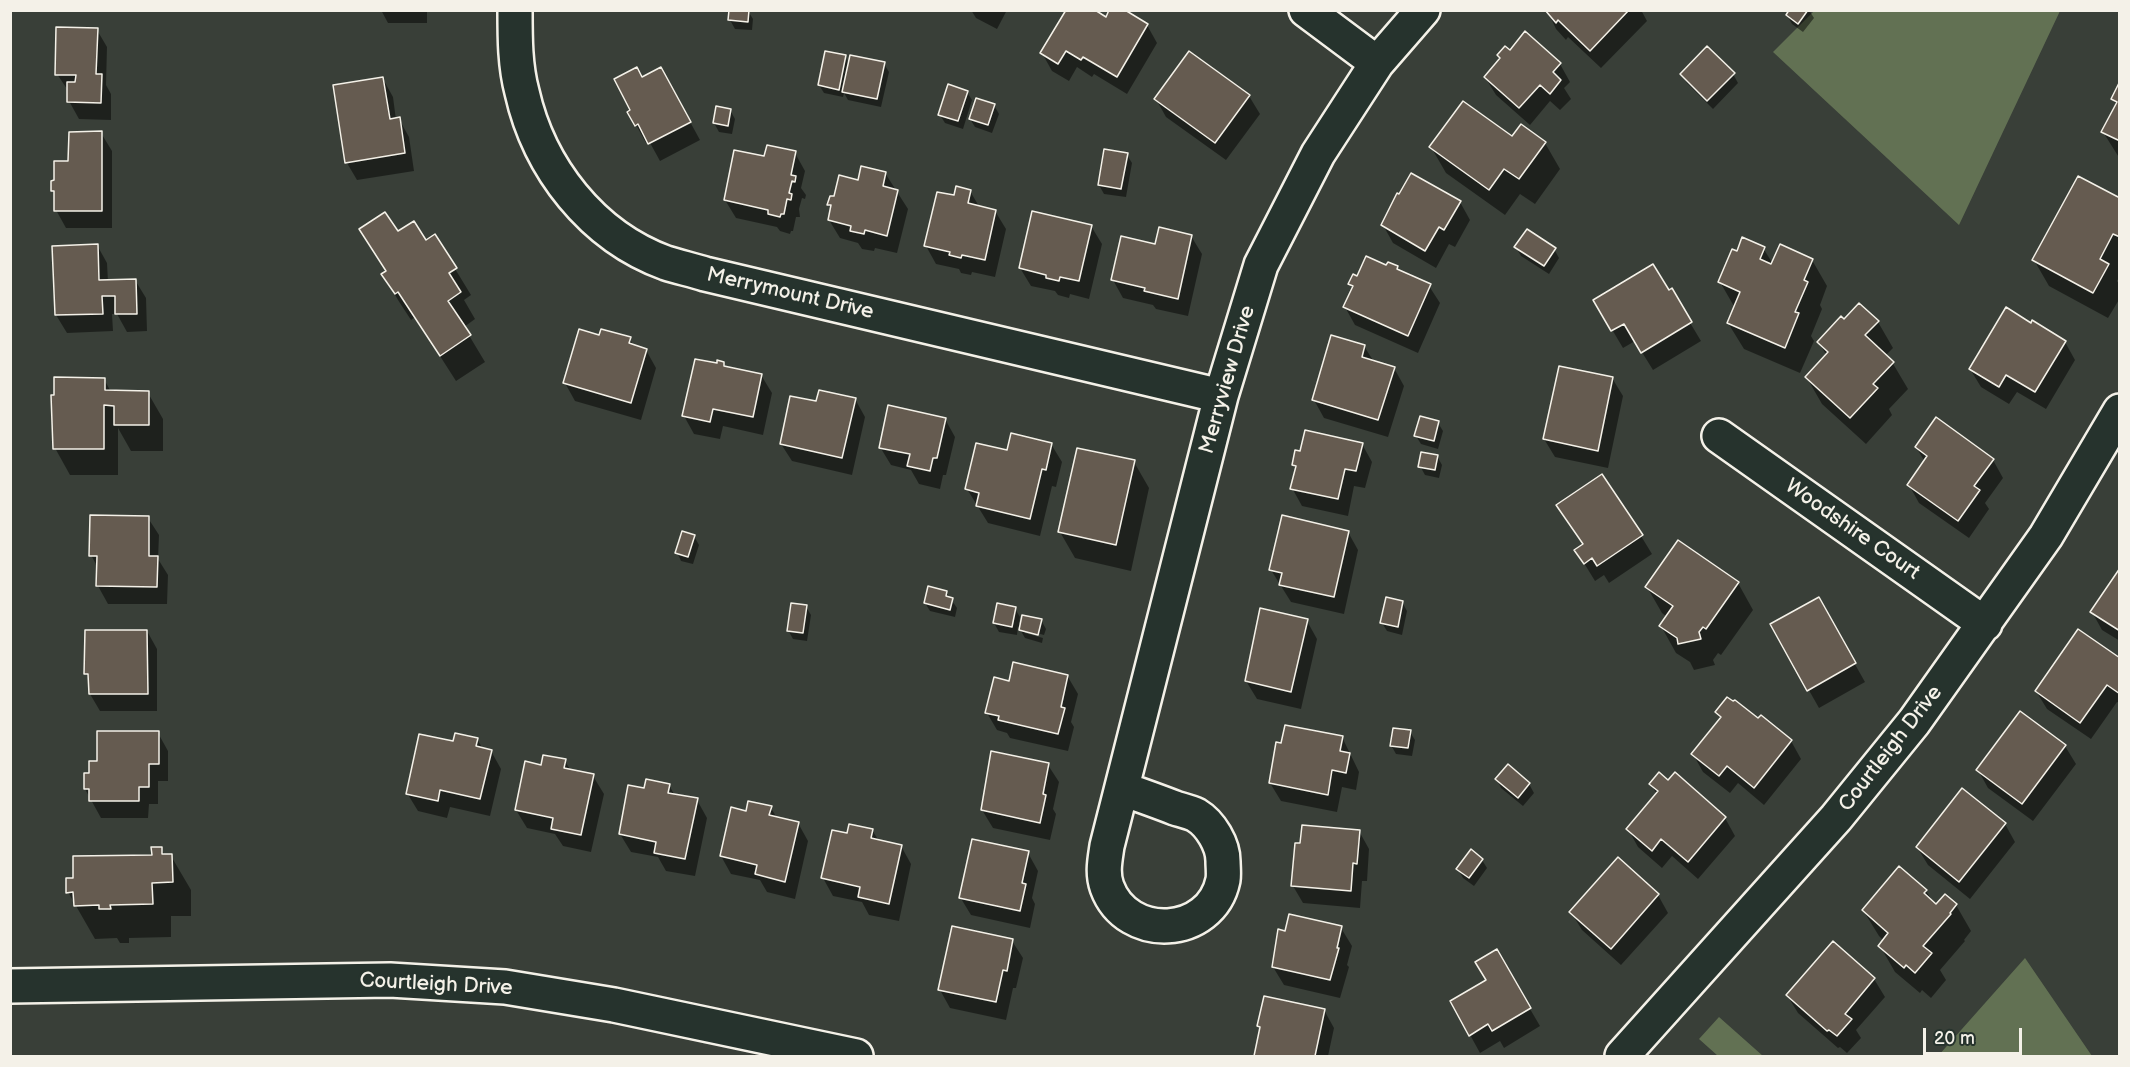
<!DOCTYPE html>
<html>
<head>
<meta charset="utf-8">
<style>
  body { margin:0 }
  #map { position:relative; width:2130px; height:1067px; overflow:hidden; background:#393f38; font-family:"Balsamiq Sans",sans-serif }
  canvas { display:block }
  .frame { position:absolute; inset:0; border:12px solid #f4f1e8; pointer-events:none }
  .scale { position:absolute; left:1923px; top:1028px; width:99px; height:27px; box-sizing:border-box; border:3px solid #f4f1e8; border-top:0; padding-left:8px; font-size:18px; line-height:21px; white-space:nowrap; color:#f4f1e8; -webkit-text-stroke:4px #26332d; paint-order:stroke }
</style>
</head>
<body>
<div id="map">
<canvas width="2130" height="1067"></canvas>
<div class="frame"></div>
<div class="scale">20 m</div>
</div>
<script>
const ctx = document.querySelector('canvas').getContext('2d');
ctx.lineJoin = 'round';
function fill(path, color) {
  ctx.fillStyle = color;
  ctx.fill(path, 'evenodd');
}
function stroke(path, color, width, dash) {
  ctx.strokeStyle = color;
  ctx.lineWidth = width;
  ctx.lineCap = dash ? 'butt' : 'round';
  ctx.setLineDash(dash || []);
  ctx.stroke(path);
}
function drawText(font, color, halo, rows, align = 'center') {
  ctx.font = font + ' "Balsamiq Sans",sans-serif';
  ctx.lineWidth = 4.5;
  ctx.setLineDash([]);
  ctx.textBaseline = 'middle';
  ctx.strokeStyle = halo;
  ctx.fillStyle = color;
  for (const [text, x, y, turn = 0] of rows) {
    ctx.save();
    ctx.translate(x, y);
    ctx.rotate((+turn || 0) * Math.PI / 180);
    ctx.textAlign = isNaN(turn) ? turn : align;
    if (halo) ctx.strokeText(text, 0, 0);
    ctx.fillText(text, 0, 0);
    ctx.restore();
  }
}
fill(new Path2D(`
  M1814,11H2060L1959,225L1773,52Z
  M2025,958L2092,1056H1938Z
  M1719,1017L1763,1056H1718L1699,1039Z`), '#627153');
fill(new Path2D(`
  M381,10H427V23H388Z
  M971,10H1007L997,29L976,18Z
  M1547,10H1641L1647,21L1601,68L1568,37L1566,40L1556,29Z
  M1791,10H1809L1814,18L1803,32L1792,24L1787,15Z
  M748,11L753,19L752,30L735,29L730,20Z
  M1106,19L1147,25L1157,43L1127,94L1094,74L1092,77L1077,67L1069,81L1052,71L1042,53Z
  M97,30L107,47L106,85L111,94V120L79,119L69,101V92L57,74Z
  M1510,52L1560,64L1570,82L1564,88L1571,99L1560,110L1550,101L1530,125L1496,95L1485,77L1501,60L1498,56Z
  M1190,53L1249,96L1260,114L1226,160L1166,117L1156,99Z
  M845,57L849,64H884L889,72L881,107L848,100L844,93L843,97L824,93L819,85Z
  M1733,74L1738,83L1713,109L1687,83L1682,75Z
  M383,79L393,97L396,120L399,119L409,137L414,171L357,180L347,163Z
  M642,79L671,87L700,140L660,161L649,141L646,143L629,112L632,111Z
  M2120,84V159L2103,132L2116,105L2113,99Z
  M967,92L972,100L963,129L945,123L940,115Z
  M994,105L999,114L992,133L975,127L970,119Z
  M730,110L735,119L732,134L719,132L714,123Z
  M101,133L112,151V228H66L56,210V196L53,191L70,163Z
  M1512,138L1545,143L1560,169L1535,204L1520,194L1505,215L1446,173L1431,147Z
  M795,153L805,171L801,188L806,195L805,199L802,198L799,209L800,217H796L793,231H791L790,234L780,231L777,227L736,218L725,200L766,158Z
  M1127,155L1132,163L1126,197L1104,194L1099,185Z
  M885,173L908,209L897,253L875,248L874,251L862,249L858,243L840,238L829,220L832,210L829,205L859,182Z
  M970,191L980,208L995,211L1006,229L995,277L972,272L971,275L961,273L959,269L936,264L926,246L956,197Z
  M2120,200V276L2117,281L2120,285V298L2108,318L2049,286L2034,260Z
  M1460,202L1470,220L1455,247L1449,244L1436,268L1393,243L1383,225Z
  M1091,226L1102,244L1089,299L1070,294L1069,298L1058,295L1055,291L1031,286L1020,268Z
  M361,230L397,233L425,242L435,236L471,295L464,300L475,319L464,327L485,362L456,381L415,317L411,320L398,300L383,274L386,272Z
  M1191,236L1202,254L1188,316L1156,309L1153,305L1123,298L1113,280L1156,246Z
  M97,245L107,263L108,282L135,280L146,298L147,331L127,332L117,314H112L113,331L67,333L56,315Z
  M1516,247L1554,249L1559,258L1549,274L1521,256Z
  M1763,248L1773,264L1812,260L1827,286L1820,305L1822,309L1811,336L1814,341L1800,373L1744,349L1728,323L1735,308L1720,282L1738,253Z
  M1387,267L1397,268L1399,272L1429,286L1440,303L1418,353L1355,325L1345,307L1353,289L1350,284L1358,278Z
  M1671,291L1701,341L1653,370L1635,341L1623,348L1595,301Z
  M1845,321L1878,322L1893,348L1885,356L1892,362L1908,389L1889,409L1892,415L1866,444L1822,404L1807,378L1827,356L1819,343Z
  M600,336L630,339L634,347L646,350L656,368L641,420L575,401L565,383Z
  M2065,342L2075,360L2046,409L2017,392L2009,404L1981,387L1970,369Z
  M1364,346L1374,362L1394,368L1404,386L1388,437L1324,418L1314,400Z
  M723,363L726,368L761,375L772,393L763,435L723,426L720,439L694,434L684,416L718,365Z
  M1612,378L1623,396L1608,468L1555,457L1544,439Z
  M104,379L111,392L148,393L163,419V451H131L118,428V475H70L55,448Z
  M855,399L865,417L852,475L792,461L781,444L817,403Z
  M945,419L955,437L946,475H943L940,489L919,484L911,470L891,465L880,447Z
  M1438,423L1443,431L1438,449L1421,444L1416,436Z
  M1051,444L1062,462L1056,487L1052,486L1040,536L988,523L967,489L1008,452Z
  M1362,444L1372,462L1365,488L1354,486L1348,516L1302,506L1292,488L1296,470L1293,464L1301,452Z
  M1916,447L1993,460L2003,478L1985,503L1989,509L1969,538L1919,503L1909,485L1925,462Z
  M1437,456L1442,465L1439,478L1425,475L1420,466Z
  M1134,462L1149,488L1131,571L1075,558L1060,532Z
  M148,518L159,535L158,559L168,575L167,604H108L98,586V568L91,555Z
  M1569,523L1641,536L1652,554L1609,583L1604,575L1595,581L1576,550L1584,545Z
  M1348,532L1358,550L1344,614L1291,602L1271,570Z
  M694,536L699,545L693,564L681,561L677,552Z
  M2120,570V641L2102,630L2092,612Z
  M1738,583L1753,610L1721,655L1718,653L1713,660L1715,665L1694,670L1690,662L1676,653L1661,626L1667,617L1662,613L1647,587Z
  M946,592L957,608L955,617L930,611L925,603Z
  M1818,599L1865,682L1819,708L1772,625Z
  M1402,602L1407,611L1402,635L1387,631L1382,623Z
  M806,607L811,615L807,641L793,639L788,630Z
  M1015,609L1020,617L1019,624L1041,620L1046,629L1044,635L1025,630V633L1043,638L1042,643L1025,638L1018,626L1017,635L999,632L994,623Z
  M1307,621L1317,639L1301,709L1257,699L1246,681Z
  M147,631L157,649V711H100L90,694V680L86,674Z
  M2120,660V703L2117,702L2091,739L2047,709L2036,691Z
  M1068,677L1078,694L1071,722L1074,727L1068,751L1010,738L1007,733L997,730L987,713L1010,683Z
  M1717,712L1791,741L1801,759L1764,805L1738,783L1730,793L1703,772L1693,754L1721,719Z
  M2021,713L2065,746L2076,764L2033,821L1988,788L1978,770Z
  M1410,732L1415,740L1412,756L1396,754L1391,745Z
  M158,733L168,751V781H158V804H149L148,818H101L85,789L99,762Z
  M1342,737L1359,772L1356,790L1342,787L1337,812L1281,801L1270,783Z
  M477,739L483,749L491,751L501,769L490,816L450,807L447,818L418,811L407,793L454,743Z
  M565,761L571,771L593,776L604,794L591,852L563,846L555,834L527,828L516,810L542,766Z
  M1048,765L1059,782L1053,809L1056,814L1050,840L993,828L982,810Z
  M1497,779L1529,784L1534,793L1523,806L1501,788Z
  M1651,784L1725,818L1735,836L1698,879L1672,856L1662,868L1638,847L1628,829L1657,795Z
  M669,785L675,796L697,800L707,818L695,876L666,871L658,857L631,852L620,834L646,789Z
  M771,808L777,818L798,823L808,841L795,899L767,892L760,880L731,874L721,856L747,812Z
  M2005,824L2015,842L1970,899L1928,865L1917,847Z
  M872,830L879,841L901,846L911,864L899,921L869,915L862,902L833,896L823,878L849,835Z
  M1359,831L1369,849L1367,881H1362L1360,908L1303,903L1293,886Z
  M161,848L165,856H171L191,890V916H171V937L129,938V943H120L117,938L95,939L68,892L153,856Z
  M1028,853L1038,871L1032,898L1035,904L1030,928L971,915L960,897Z
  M1482,860L1487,868L1474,886L1463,878L1458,869Z
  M1926,891L1936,906L1956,905L1971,931L1964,940L1965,941L1940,970L1946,980L1931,998L1922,990L1920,993L1895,972L1880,946L1884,941L1879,936L1863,910Z
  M1658,895L1668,913L1621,965L1582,930L1571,912Z
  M1341,928L1352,946L1347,965L1349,967L1340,998L1284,985L1273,967L1286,933Z
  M1012,941L1023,958L1016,988H1013L1006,1020L950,1008L940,990Z
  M1833,943L1874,979L1885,997L1856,1030L1861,1038L1847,1053L1840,1047L1838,1048L1798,1013L1787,995Z
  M1496,951L1540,1026L1504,1048L1500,1041L1480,1053L1452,1002L1488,981Z
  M1324,1010L1334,1028L1328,1056H1255L1261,1029L1259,1026Z`), '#0007');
const building = new Path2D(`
  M729,10H749L748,22L728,20Z
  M1066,10H1095L1106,17L1109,10H1125L1148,24L1117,77L1083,57L1081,60L1066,51L1058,64L1040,53Z
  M1545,10H1629L1590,51L1558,20L1556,23Z
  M1789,10H1808L1798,24L1786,15Z
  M56,27L98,28L96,74H102L101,103L67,102V82H75L76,75H55Z
  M1525,31L1561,63L1553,72L1561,80L1550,94L1540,85L1519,108L1484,77L1500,58L1497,55L1505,46L1510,50Z
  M1707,46L1735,73L1707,101L1680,74Z
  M825,51L846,55L839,90L818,85Z
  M1189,51L1250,95L1215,143L1154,99Z
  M850,55L885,62L877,99L842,92Z
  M637,67L642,77L661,67L691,122L648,144L638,124L635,126L627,112L630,110L614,79Z
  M383,77L390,119L400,117L405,153L345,163L333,85Z
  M2120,81V141L2101,132L2117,102L2111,99Z
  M948,84L968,91L958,121L938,115Z
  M976,98L995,104L988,125L969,119Z
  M1463,101L1512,136L1521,124L1546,142L1519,179L1504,169L1489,190L1429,147Z
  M716,106L731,109L728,126L713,123Z
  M102,131V211H54V191H51V181L54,180V161H68L69,132Z
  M767,145L796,151L791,175L796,176L795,182L792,181L789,193L792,194L791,200L787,199L784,214H781L780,217L768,214V210L724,200L734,150L764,156Z
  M1104,149L1128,153L1121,189L1098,185Z
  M861,166L886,172L883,186L898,190L887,236L865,230L864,234L850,231L851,226L828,220L831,205H827L830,196H834L839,175L858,180Z
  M1411,173L1461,201L1444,230L1439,227L1425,251L1381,225L1397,193L1399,194Z
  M2078,176L2120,198V237L2113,234L2100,259L2109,264L2093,293L2032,260Z
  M956,186L971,190L968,203L996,210L985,260L962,255L961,258L949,255L950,252L924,246L937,192L954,195Z
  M1032,211L1092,225L1079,281L1060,277L1059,281L1046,278V275L1019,268Z
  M385,212L398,231L414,221L426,240L435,234L457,268L449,273L461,292L448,301L471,335L440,356L398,292L395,294L381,274L386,271L359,229Z
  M1159,227L1192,235L1178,299L1144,291L1145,288L1111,280L1121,236L1155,244Z
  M1527,229L1556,248L1544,266L1514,247Z
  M1742,237L1765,247L1760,259L1771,264L1780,244L1813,259L1804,280L1808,282L1795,312L1799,313L1785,348L1727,323L1740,292L1718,282L1732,249L1737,251Z
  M98,244L99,280L136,279L137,314H115V296H102L103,314L55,315L52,246Z
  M1366,256L1386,265L1388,262L1398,266L1397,269L1431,284L1408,336L1343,307L1353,286L1348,284L1353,274L1357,276Z
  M1653,264L1669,290L1672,288L1692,322L1641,353L1624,324L1611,331L1593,300Z
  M1859,303L1879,321L1865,335L1894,362L1873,384L1878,388L1850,418L1805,377L1828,352L1817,342L1841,316L1844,319Z
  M2006,307L2031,323L2032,320L2066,341L2035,392L2006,375L1999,387L1969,369Z
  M579,329L599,335L601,329L631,337L629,343L647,349L631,403L563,383Z
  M1331,335L1365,345L1362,357L1395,367L1378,420L1312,400Z
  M695,359L717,363V360L724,362V366L762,374L753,417L713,409L710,422L682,416Z
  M1559,366L1613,377L1598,451L1543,439Z
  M54,377L105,378V390L149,391V425H114V406L104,405V449H53L51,395H54Z
  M819,390L856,398L842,458L780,444L790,396L816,401Z
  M888,405L946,418L937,458H933L930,471L907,466L910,454L879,448Z
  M1420,416L1439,421L1434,441L1414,436Z
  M1936,417L1994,459L1974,486L1980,490L1958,521L1907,485L1927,456L1915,447Z
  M1305,430L1363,443L1356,471L1345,469L1338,499L1290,489L1296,466L1292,465L1295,450L1300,451Z
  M1011,433L1052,443L1046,470L1042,469L1030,519L976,506L979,493L965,489L976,443L1007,450Z
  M1077,448L1135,460L1116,545L1058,532Z
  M1421,452L1438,455L1435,470L1418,467Z
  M1602,474L1643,535L1597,566L1592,558L1584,564L1574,550L1583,544L1556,505Z
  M90,515L149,516V556H158L157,587L96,586L97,556H89Z
  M1282,515L1349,531L1334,597L1279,585L1282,573L1269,570Z
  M682,531L695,535L688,557L675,553Z
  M1678,540L1739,582L1706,629L1703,627L1699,632L1701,639L1678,644L1677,638L1659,626L1673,606L1645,587Z
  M2120,568V631L2090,612Z
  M928,586L947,591L946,596L953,598L950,610L924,603Z
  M1386,597L1403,601L1398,627L1380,623Z
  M1819,597L1856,663L1807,691L1770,624Z
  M791,603L807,605L803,633L787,631Z
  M997,603L1016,607L1012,627L993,623Z
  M1260,608L1308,619L1291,692L1245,681Z
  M1022,615L1042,619L1038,635L1019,630Z
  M2078,629L2120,658V694L2107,685L2080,723L2035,691Z
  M85,630H147L148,694H89L88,674H84Z
  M1013,662L1068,675L1061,707L1065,708L1058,734L998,720L999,716L985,713L994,677L1009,681Z
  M1727,697L1733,701L1735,700L1758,718L1761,715L1792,740L1754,788L1727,766L1719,776L1691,754L1721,717L1715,712Z
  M2020,711L2066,745L2022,804L1976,770Z
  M1285,725L1343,736L1340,751L1350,753L1346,773L1332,770L1328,795L1269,783L1276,742L1281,743Z
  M1393,728L1411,730L1408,748L1390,746Z
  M97,731H159V764H149V787H139V801H89V789H84V773H89V761H97Z
  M455,733L478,738L476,746L492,750L480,799L440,790L438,801L406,794L419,734L453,741Z
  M991,751L1049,763L1043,794L1046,795L1040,823L981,810Z
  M543,755L566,759L564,768L594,774L581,835L551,829L553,818L515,810L525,761L541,765Z
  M1508,764L1530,783L1518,798L1495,779Z
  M1659,772L1668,780L1675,772L1726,817L1688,862L1661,839L1652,851L1626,829L1658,791L1649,784Z
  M646,779L670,784L668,793L698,798L685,859L654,853L656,842L619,834L628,785L644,788Z
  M1962,788L2006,823L1959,882L1916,847Z
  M748,801L772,806L769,815L799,822L785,882L755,874L757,865L720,856L731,807L746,811Z
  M849,824L873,829L871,838L902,845L889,904L858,897L860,887L821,878L832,830L847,833Z
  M1302,825L1360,830L1357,864L1353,863L1351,891L1291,886L1295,843H1300Z
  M972,839L1029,851L1022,883L1026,884L1020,911L959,898Z
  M151,847H162V854H172L173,882L152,883L153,904L110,905L111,909H99V905L74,906L73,892L66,893V878H73V856L152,855Z
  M1471,849L1483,859L1469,878L1456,869Z
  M1618,857L1659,894L1611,949L1569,912Z
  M1899,866L1927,890L1924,893L1936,904L1945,894L1957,904L1950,913L1951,914L1923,946L1932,953L1915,973L1906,965L1904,968L1878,946L1888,933L1862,910Z
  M1289,914L1342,926L1337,948H1339L1330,980L1272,967L1278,929L1285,931Z
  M952,926L1013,939L1007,971L1003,970L996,1002L938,990Z
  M1833,941L1875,978L1845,1014L1852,1019L1837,1036L1829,1030L1827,1031L1786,995Z
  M1497,949L1531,1008L1492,1031L1488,1024L1469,1036L1450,1001L1486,980L1475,962Z
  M1264,996L1325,1009L1315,1056H1254L1260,1027L1257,1026Z`);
fill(building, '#655b50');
stroke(building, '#f4f1e8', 1.5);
const minor = new Path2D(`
  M515,10C515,38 515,66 522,92C539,168 592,236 666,263C679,267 692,270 705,274L1221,396
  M1306,10L1377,63
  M1719,436L1985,624
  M1123,789C1140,795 1157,801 1175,808C1181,810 1190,812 1196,815C1211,824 1223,845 1223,861C1223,867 1224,874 1223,880C1211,938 1127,942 1107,887C1102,873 1105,860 1107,846L1221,396L1261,265L1318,154L1377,63L1423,10
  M10,986L390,980L505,987L614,1005L856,1056
  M1622,1056L1836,818L1914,722L2046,536L2120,411`);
stroke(minor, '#f4f1e8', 38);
stroke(minor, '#26332d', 33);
drawText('21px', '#f4f1e8', '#26332d', [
  ["Merrymount Drive",790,294,13],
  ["Merryview Drive",1228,380,-74],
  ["Woodshire Court",1852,530,35],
  ["Courtleigh Drive",1891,749,-52],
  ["Courtleigh Drive",436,985,3]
]);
</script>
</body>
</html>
